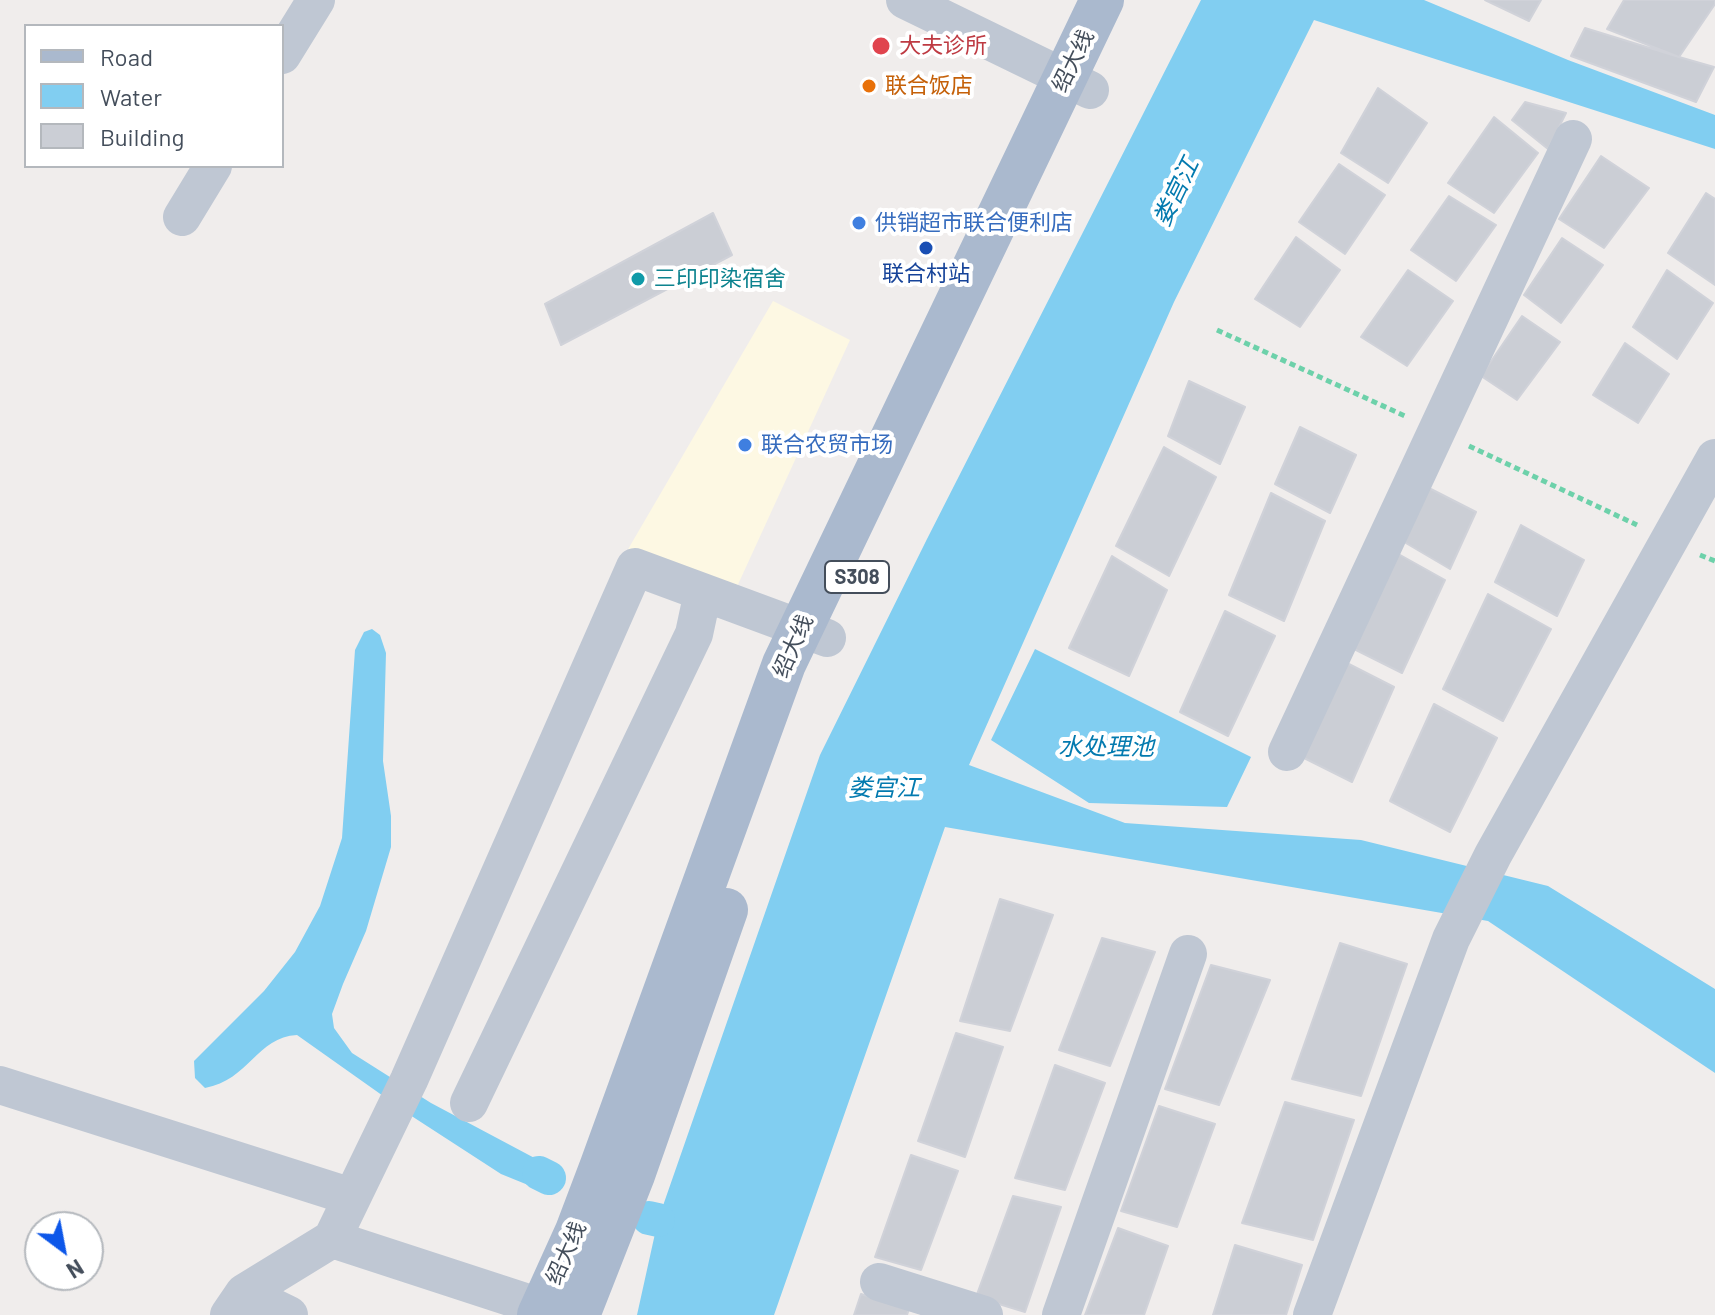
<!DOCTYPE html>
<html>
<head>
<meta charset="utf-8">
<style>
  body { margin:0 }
  #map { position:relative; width:1715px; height:1315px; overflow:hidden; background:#f0edec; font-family:Barlow,sans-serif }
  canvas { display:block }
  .legend { position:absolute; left:24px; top:24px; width:260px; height:144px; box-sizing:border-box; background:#fff; border:2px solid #b4b8bd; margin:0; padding:10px 14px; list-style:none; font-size:24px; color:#444e5b }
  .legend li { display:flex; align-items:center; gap:16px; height:40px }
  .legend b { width:40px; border:2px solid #b4b8bd }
  .north { position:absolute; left:24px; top:1211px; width:80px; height:80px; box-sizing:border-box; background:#fff; border:2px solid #b4b8bd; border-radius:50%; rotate:148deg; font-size:22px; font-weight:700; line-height:32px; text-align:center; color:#444e5b }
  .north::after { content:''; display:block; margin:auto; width:28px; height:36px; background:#0d57e9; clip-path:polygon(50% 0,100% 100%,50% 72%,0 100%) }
</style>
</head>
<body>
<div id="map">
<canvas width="1715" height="1315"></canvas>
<ul class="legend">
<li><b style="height:10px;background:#aab9ce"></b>Road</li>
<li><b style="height:22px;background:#81cef1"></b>Water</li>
<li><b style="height:22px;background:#cbced5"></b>Building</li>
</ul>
<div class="north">N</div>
</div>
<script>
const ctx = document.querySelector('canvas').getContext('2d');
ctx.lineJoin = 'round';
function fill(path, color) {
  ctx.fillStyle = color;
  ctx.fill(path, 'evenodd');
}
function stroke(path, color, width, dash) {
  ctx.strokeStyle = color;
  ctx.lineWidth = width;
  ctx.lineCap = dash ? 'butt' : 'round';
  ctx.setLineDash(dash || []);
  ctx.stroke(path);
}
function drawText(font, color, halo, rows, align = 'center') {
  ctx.font = font + ' Barlow,"Noto Sans SC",sans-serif';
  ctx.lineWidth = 8;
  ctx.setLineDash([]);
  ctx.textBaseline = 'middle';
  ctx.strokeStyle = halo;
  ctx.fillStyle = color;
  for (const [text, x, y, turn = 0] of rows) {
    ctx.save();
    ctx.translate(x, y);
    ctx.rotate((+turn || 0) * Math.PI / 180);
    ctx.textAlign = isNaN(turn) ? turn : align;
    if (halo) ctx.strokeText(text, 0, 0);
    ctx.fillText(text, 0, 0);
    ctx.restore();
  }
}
fill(new Path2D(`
  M773,301L850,340L735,591L627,551Z`), '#fdf8e3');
fill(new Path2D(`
  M1201,0H1424L1568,60L1715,115V149L1314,20L1174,302L969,765L1125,823L1361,840L1548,886L1715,989V1073L1488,921L945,827L774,1315H637L658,1220L820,755L927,539Z
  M372,629L380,635L386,653L383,761L391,816V847L366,931L343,984L332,1014L334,1028L352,1053L431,1103L542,1162L533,1187L501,1174L410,1115L297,1035C257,1037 249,1080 205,1088L195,1078L194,1061L264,991L295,952L320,906L342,838L355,650L364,632Z
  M1035,649L1251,757L1227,807L1089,803L991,740Z`), '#81cef1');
stroke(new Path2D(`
  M539,1173L549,1178
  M649,1218L658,1220`), '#81cef1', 34);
const building = new Path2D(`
  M1485,0H1541L1529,21Z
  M1624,0H1715V4L1679,57L1607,29Z
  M1585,28L1679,57L1714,67L1696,102L1571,56Z
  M1378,88L1427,123L1388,183L1341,153Z
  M1525,102L1566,113L1548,149L1512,120Z
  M1494,117L1538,153L1494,213L1448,183Z
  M1601,156L1649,188L1604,248L1559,219Z
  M1339,164L1385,195L1345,254L1299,222Z
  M1706,193L1715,199V285L1668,253Z
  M1449,196L1496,225L1456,281L1411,250Z
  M713,213L732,255L561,345L545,304Z
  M1296,237L1340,270L1300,327L1255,299Z
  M1562,238L1603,265L1561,323L1524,295Z
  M1408,270L1453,301L1407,366L1361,337Z
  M1667,270L1713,303L1677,359L1633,327Z
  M1522,316L1560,342L1517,400L1481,376Z
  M1625,343L1669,374L1638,423L1593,395Z
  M1189,381L1245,407L1220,464L1168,436Z
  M1300,427L1356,455L1330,513L1275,484Z
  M1164,447L1216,477L1169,576L1116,546Z
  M1425,486L1476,512L1450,569L1399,539Z
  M1271,493L1325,521L1284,621L1229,595Z
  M1521,525L1584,560L1557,616L1495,582Z
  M1393,551L1445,580L1402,673L1348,646Z
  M1112,556L1167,590L1129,676L1069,648Z
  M1488,594L1551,629L1503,721L1443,689Z
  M1225,611L1275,636L1228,736L1180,712Z
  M1341,660L1394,687L1352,782L1300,756Z
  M1434,704L1497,738L1450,832L1390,801Z
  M1000,899L1053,915L1010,1031L960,1021Z
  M1102,938L1155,952L1110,1066L1059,1050Z
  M1340,943L1407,964L1361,1096L1292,1079Z
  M1211,965L1270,980L1219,1105L1165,1089Z
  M956,1033L1003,1047L965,1157L918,1141Z
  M1055,1065L1105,1083L1065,1190L1015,1178Z
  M1285,1102L1354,1120L1313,1240L1242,1223Z
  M1159,1106L1215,1124L1177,1227L1121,1211Z
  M911,1155L958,1171L921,1270L875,1257Z
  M1013,1196L1061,1207L1025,1312L976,1297Z
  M1118,1228L1168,1246L1144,1315H1085Z
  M1235,1245L1302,1265L1286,1315H1213Z
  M861,1294L909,1309L907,1315H854Z`);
fill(building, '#cbced5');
stroke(building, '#d0d2d9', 2);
stroke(new Path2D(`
  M1217,330L1405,416
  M1469,446L1637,525
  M1700,555L1715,561`), '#6dd1aa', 5, [6, 4]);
stroke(new Path2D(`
  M905,0L1090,90
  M282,55L316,0
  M182,217L213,166
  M1287,752L1573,139
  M0,1085L352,1197
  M469,1103L694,634L703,592
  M332,1239L565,1315
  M879,1282L984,1315
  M244,1293L289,1315
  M229,1315L244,1293L332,1239L409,1080L635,567L827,638
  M1061,1315L1188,954
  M1312,1315L1451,939L1493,855L1715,458`), '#bfc7d3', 38);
stroke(new Path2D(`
  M539,1315L577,1231L602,1165L784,664L1102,0
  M578,1315L633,1175L726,910`), '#aab9ce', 44);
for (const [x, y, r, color] of [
  [881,46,10,"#e0444e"],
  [869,86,8,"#e8710a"],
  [859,223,8,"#3f7fe0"],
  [926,248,8,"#1a4fb4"],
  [638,279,8,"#0f9aa8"],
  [745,445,8,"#3f7fe0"]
]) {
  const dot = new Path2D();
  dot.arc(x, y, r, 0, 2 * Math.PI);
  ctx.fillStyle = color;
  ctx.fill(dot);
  stroke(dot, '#fff', 3);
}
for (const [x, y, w] of [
  [857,577,64]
]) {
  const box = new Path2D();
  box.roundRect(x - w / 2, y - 16, w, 32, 6);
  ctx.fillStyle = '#fff';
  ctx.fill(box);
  stroke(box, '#444e5b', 2);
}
drawText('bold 20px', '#444e5b', null, [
  ["S308",857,577]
]);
drawText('22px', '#be3a42', '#fff', [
  ["大夫诊所",899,46]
], 'left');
drawText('22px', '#444e5b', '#fff', [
  ["绍大线",1073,61,-64],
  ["绍大线",793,646,-66],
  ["绍大线",566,1253,-66]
]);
drawText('22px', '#c56008', '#fff', [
  ["联合饭店",885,86]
], 'left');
drawText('22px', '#366cbe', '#fff', [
  ["供销超市联合便利店",875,223],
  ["联合农贸市场",761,445]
], 'left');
drawText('22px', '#164399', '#fff', [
  ["联合村站",926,274]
]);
drawText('22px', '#0d838f', '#fff', [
  ["三印印染宿舍",654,279]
], 'left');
drawText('italic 24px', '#037aaf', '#fff', [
  ["娄宫江",1176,192,-64],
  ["水处理池",1106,747],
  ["娄宫江",884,788]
]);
</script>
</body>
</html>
